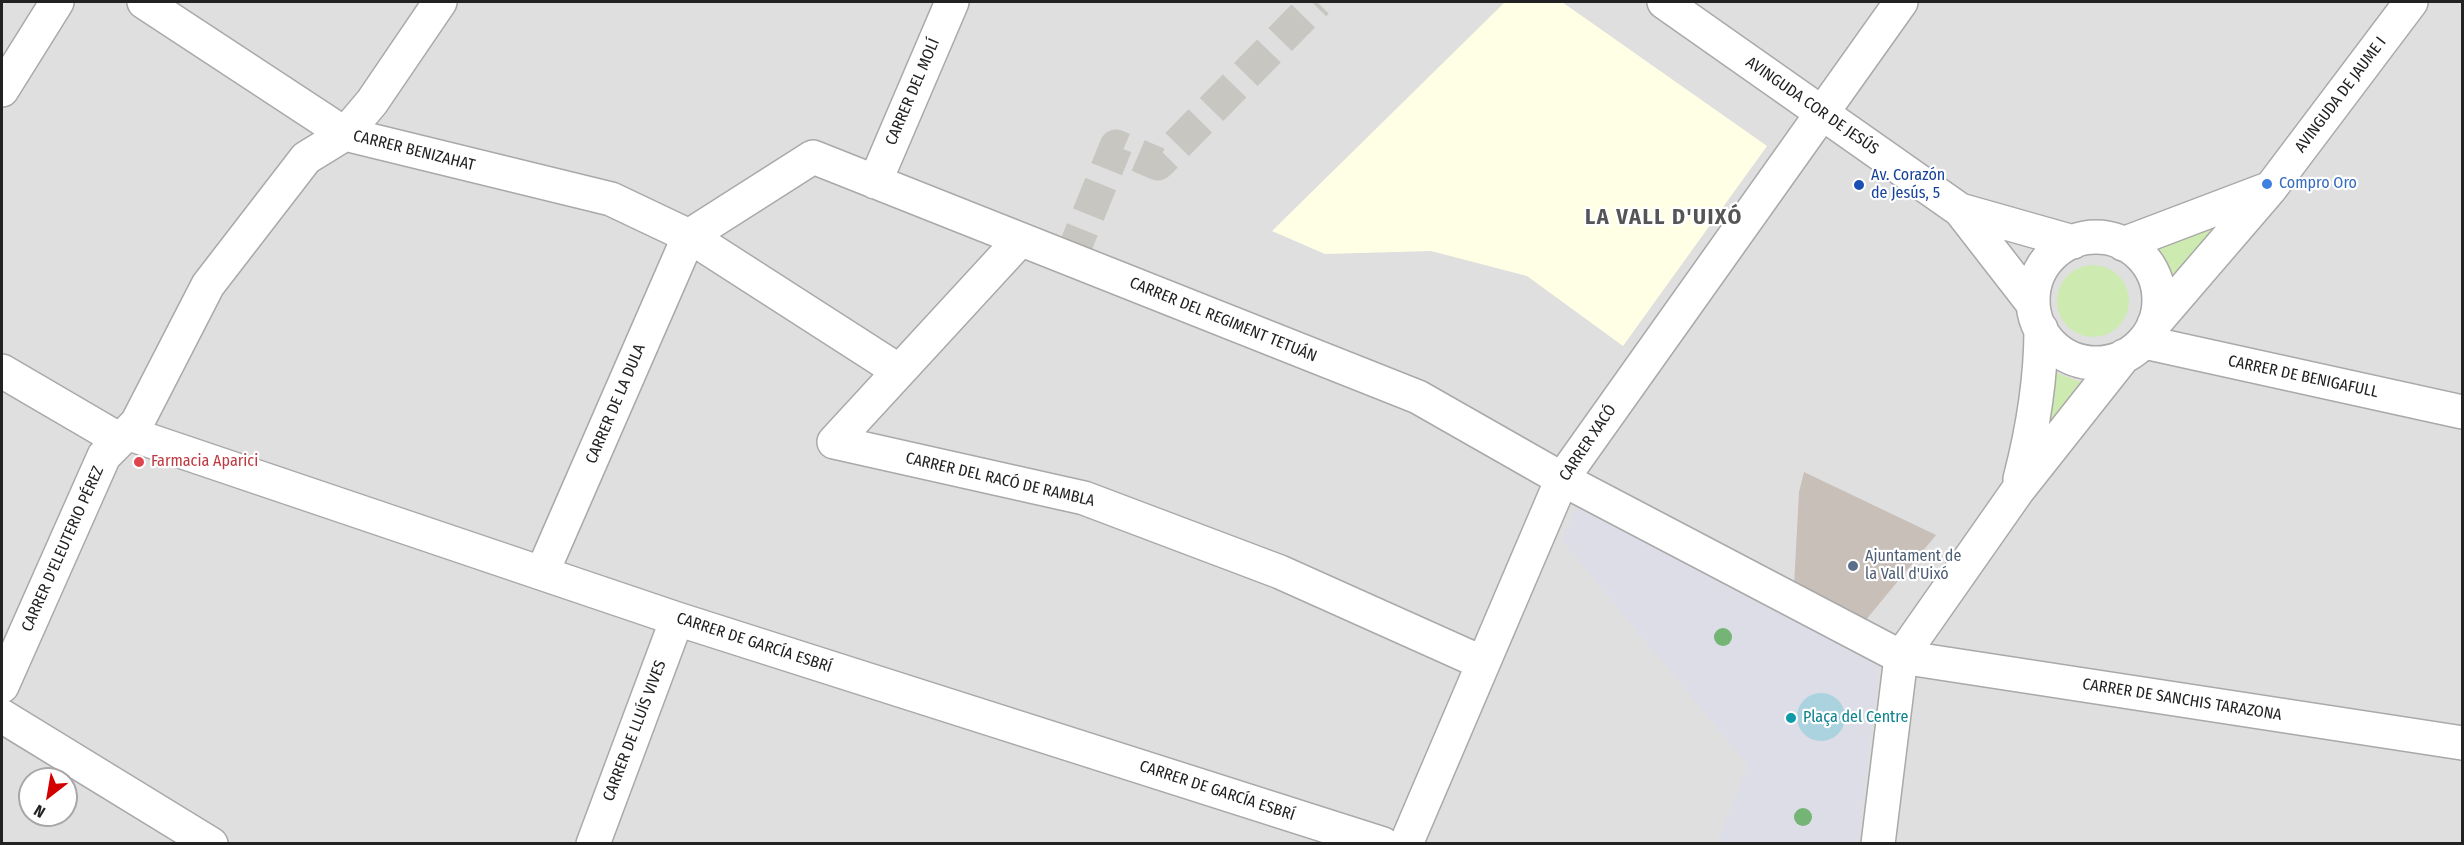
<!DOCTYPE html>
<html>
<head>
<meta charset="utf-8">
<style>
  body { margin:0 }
  #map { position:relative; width:2464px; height:845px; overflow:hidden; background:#f2efe9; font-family:"Fira Sans Condensed",sans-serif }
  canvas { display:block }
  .frame { position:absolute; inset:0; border:3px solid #222; pointer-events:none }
  .north { position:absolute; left:18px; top:767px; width:60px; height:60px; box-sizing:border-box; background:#fff; border:2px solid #a7a7a7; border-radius:50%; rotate:211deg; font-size:16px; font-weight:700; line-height:24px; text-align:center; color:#222 }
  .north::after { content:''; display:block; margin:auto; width:21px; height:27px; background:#d40000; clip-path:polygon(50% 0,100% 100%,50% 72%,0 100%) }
</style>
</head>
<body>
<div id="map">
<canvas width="2464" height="845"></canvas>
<div class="frame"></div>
<div class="north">N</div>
</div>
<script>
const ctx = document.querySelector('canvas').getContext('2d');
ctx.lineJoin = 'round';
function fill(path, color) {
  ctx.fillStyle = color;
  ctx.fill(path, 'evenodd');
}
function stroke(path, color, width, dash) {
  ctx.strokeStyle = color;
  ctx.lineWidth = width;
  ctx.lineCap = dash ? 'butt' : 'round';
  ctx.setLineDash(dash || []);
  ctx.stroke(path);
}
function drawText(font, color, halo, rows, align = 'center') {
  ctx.font = font + ' "Fira Sans Condensed",sans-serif';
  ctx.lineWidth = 4.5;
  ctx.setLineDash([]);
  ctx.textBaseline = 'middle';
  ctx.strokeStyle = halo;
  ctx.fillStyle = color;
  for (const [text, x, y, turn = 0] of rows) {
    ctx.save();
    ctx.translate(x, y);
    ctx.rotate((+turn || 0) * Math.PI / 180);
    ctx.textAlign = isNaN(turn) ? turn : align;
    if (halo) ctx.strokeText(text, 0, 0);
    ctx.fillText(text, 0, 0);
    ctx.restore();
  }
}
fill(new Path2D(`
  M2,2H2462V843L2,844ZM30,779H66V815H30Z`), '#e0dfdf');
fill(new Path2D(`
  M1505,2H1562L1767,146L1623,346L1527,276L1431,251L1325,254L1272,231Z`), '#ffffe5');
fill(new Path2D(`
  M2247,202L2173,291L2162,262L2148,246Z
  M2057 301a36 36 0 1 1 72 0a36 36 0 1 1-72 0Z
  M2054,372L2083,383L2040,457Z`), '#cdebb0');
fill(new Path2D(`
  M1579,501L1880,659L1858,843H1717L1748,765L1562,541Z`), '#dddde8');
fill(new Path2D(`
  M1797 717a24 24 0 1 1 48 0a24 24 0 1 1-48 0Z`), '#aad3df');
fill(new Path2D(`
  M1804,472L1936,535L1865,621L1794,586L1799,492Z`), '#c7bfb8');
stroke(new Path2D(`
  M1070,260L1116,146L1158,164L1317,2`), '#c8c6c1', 33, [33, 16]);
const pedestrian = new Path2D(`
  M1562,479L1901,657`);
const minor = new Path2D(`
  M144,2L345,134L611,199L689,236L813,157L1418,397L1562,479
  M2,90L57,2
  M875,182L952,2
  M1020,240L834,442L1084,498L1280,572L1483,663
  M2144,342L2462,412
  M2,371L120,440
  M127,433L677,619L1383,844
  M542,573L689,236L899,371
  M1901,657L2462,743
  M2,686L104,456L137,423L208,285L306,158L345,134L372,102L440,2
  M2,716L211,844
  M593,844L677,619
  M1406,844L1562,479L1901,2`);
const tertiary = new Path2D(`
  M1664,2L1960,210L2033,304
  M1960,210L2073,242
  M2033 300a63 63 0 1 1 126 0a63 63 0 1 1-126 0Z
  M2123,244L2268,189
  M2154,324L2270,189L2411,2
  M2020,479C2033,429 2041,381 2041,329
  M1878,844L1901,657L2018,490L2124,356`);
stroke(pedestrian, '#a9a9a9', 36);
stroke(minor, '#a9a9a9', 36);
stroke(tertiary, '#a9a9a9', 36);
stroke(pedestrian, '#fff', 33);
stroke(minor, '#fff', 33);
stroke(tertiary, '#fff', 33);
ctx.fillStyle = '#74b475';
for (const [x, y] of [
  [1723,637],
  [1803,817]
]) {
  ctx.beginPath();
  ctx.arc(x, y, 9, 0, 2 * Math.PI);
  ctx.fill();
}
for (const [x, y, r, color] of [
  [2267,184,6,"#3f7fe0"],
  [1859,185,6,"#1a4fb4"],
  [139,462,6,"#e0444e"],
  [1853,566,6,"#5c6f8a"],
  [1791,718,6,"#0f9aa8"]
]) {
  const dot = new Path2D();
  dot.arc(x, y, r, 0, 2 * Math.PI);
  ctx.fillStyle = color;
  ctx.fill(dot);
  stroke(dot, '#fff', 2);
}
drawText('16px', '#222', '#fff', [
  ["CARRER DEL MOLÍ",913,92,-67],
  ["AVINGUDA DE JAUME I",2341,95,-53],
  ["AVINGUDA COR DE JESÚS",1812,106,35],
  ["CARRER BENIZAHAT",414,151,14],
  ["CARRER DEL REGIMENT TETUÁN",1223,320,22],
  ["CARRER DE BENIGAFULL",2303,377,12],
  ["CARRER DE LA DULA",616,404,-67],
  ["CARRER XACÓ",1588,443,-56],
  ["CARRER DEL RACÓ DE RAMBLA",1000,480,13],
  ["CARRER D'ELEUTERIO PÉREZ",63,549,-66],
  ["CARRER DE GARCÍA ESBRÍ",754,643,18],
  ["CARRER DE SANCHIS TARAZONA",2182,700,9],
  ["CARRER DE LLUÍS VIVES",635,731,-69],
  ["CARRER DE GARCÍA ESBRÍ",1217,791,18]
]);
drawText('16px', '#164399', '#fff', [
  ["Av. Corazón",1871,176],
  ["de Jesús, 5",1871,194]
], 'left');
drawText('16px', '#366cbe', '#fff', [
  ["Compro Oro",2279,184]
], 'left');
drawText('16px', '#be3a42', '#fff', [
  ["Farmacia Aparici",151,462]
], 'left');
drawText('16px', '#4e5e75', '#fff', [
  ["Ajuntament de",1865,557],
  ["la Vall d'Uixó",1865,575]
], 'left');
drawText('16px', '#0d838f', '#fff', [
  ["Plaça del Centre",1803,718]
], 'left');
ctx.letterSpacing = '1.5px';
drawText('bold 22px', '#555', '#fff', [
  ["LA VALL D'UIXÓ",1664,218]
]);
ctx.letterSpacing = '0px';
</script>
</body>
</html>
